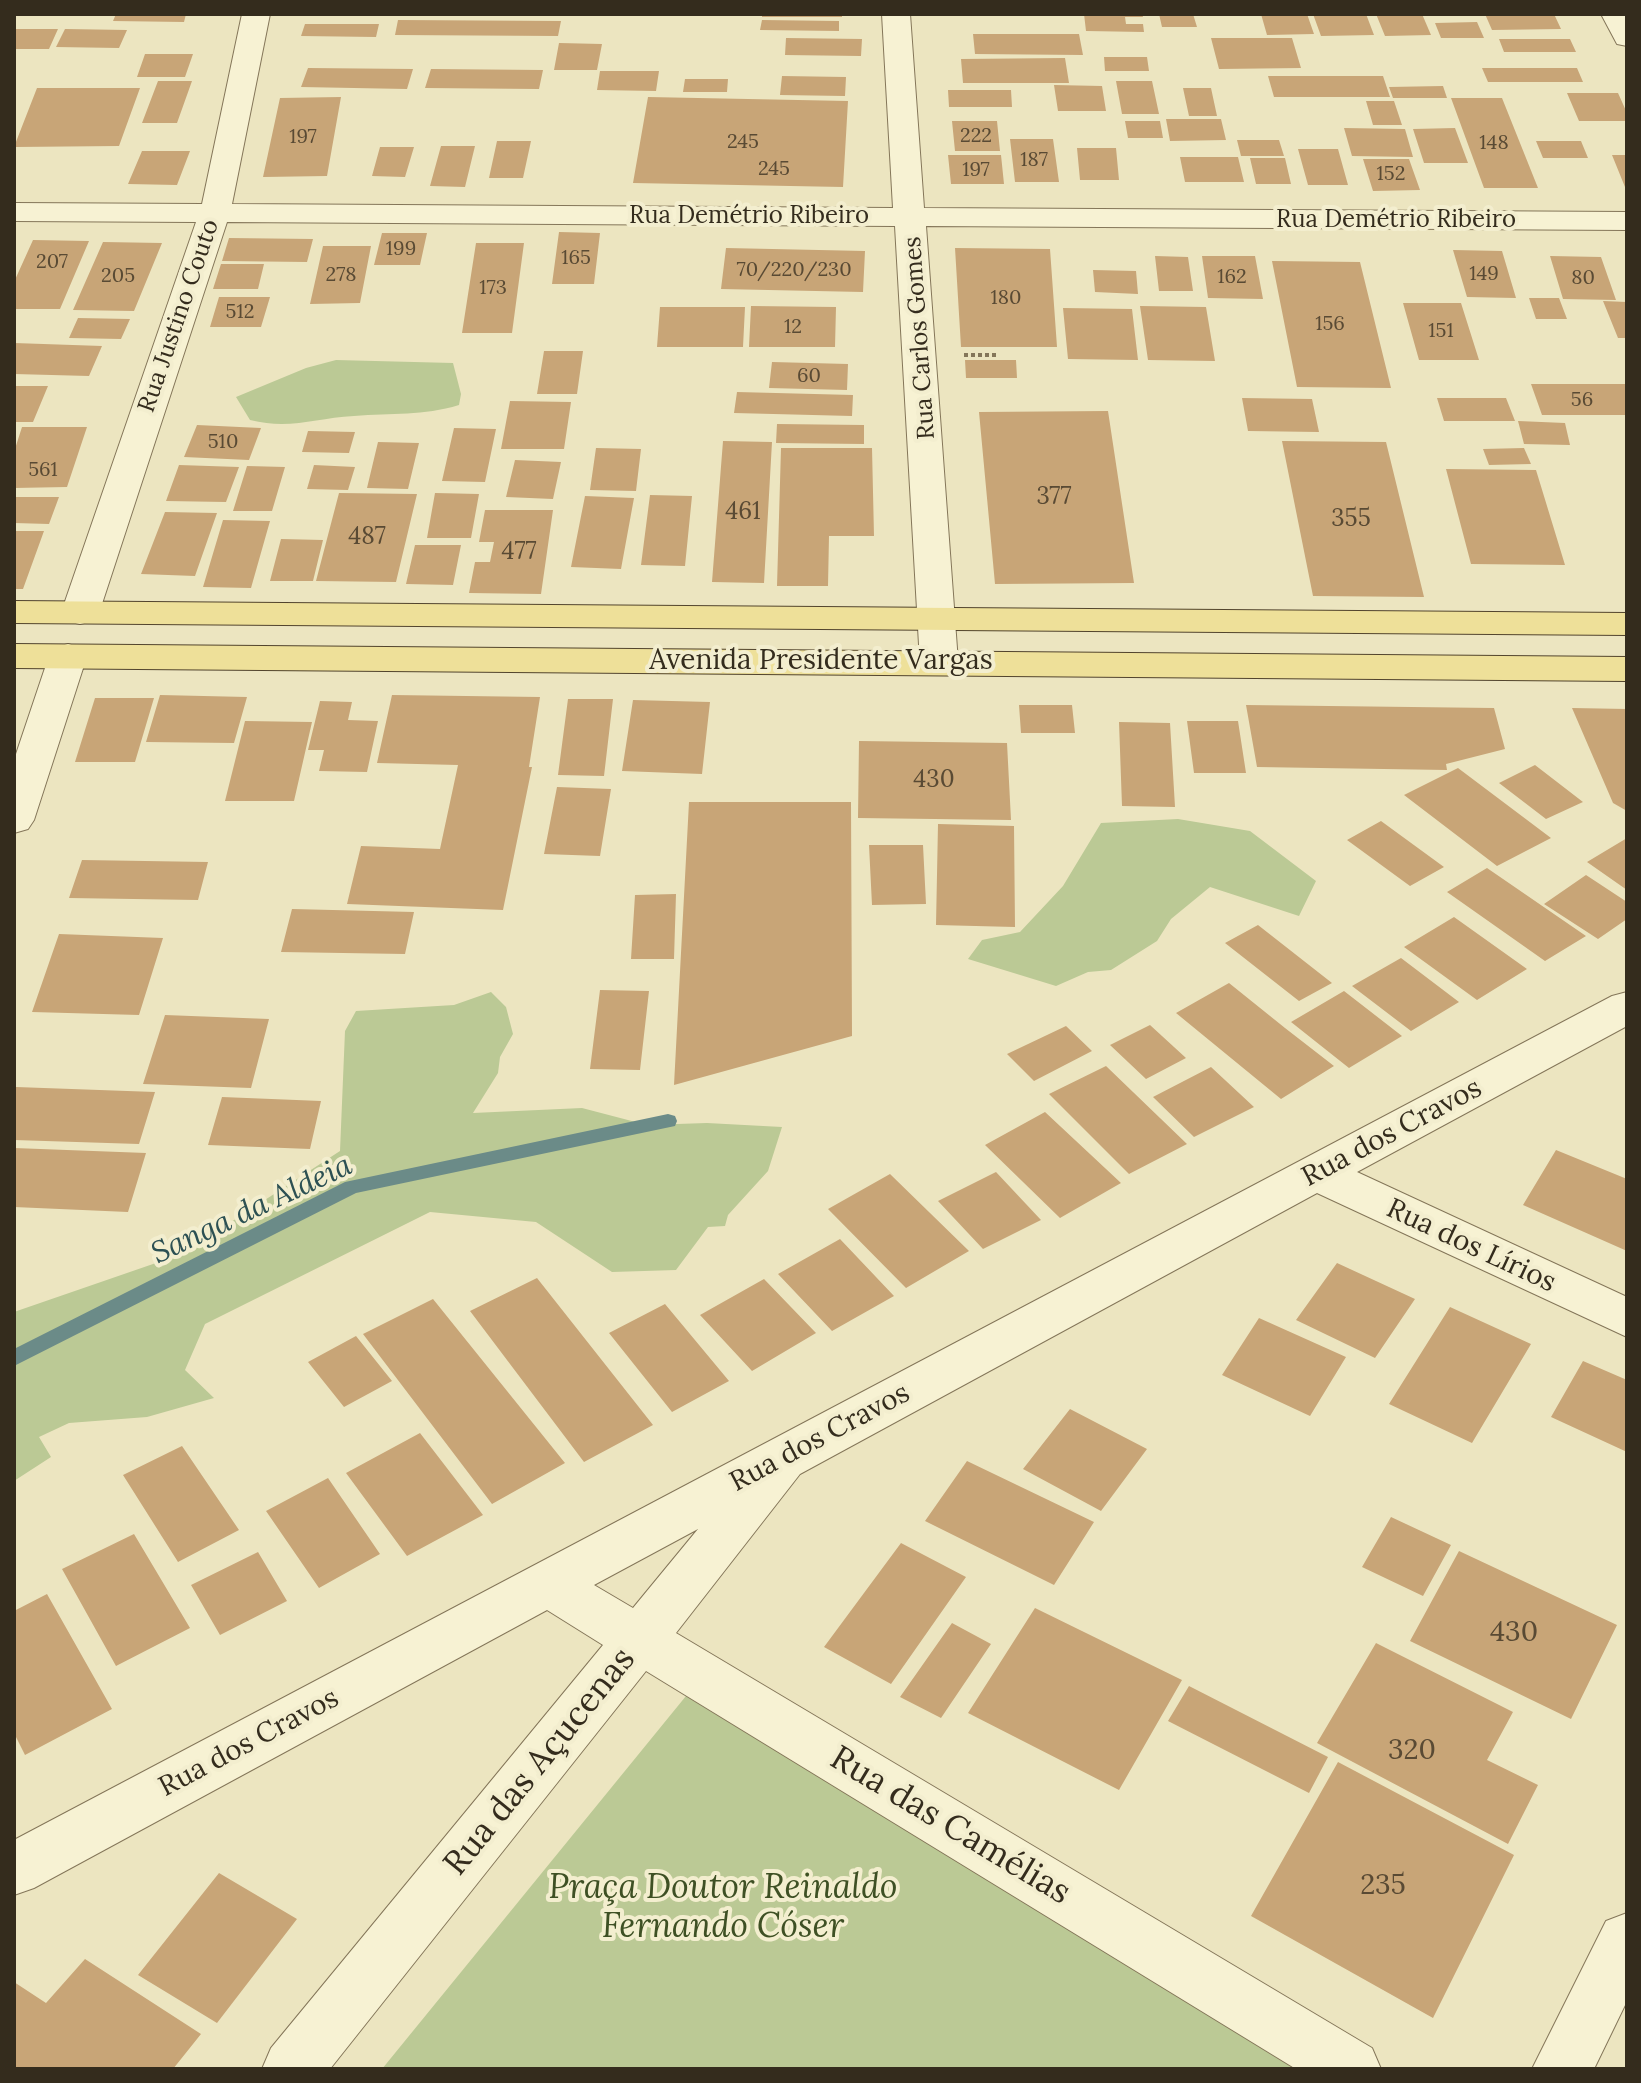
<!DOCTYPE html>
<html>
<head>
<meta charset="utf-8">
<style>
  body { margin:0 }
  #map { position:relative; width:1641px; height:2083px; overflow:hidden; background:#ece5c0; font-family:Lora,serif }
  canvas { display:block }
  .frame { position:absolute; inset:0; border:16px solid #342c1d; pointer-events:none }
</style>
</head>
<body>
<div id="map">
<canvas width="1641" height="2083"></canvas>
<div class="frame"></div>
</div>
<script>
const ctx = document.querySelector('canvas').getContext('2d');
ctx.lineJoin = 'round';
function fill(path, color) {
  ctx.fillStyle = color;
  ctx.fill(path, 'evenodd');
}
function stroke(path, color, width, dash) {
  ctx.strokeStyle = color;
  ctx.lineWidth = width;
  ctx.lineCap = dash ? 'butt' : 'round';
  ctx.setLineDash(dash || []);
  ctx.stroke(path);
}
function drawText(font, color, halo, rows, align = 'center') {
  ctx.font = font + ' Lora,serif';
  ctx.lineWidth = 8;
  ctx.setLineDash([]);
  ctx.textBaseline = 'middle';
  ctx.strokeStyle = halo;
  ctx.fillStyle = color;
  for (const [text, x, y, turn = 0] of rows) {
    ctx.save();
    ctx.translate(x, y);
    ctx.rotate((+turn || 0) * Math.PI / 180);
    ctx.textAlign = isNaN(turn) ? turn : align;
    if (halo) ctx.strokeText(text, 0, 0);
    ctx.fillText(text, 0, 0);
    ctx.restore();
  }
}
fill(new Path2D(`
  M336,360L453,363L461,394L459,405C423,416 392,413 354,416C315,418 290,430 250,420L236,397L306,368Z
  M1178,819L1250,831L1316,881L1299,916L1210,887L1171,919L1157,941L1111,970L1088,972L1056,986L968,959L982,940L1020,932L1063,886L1101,823Z
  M491,992L506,1007L513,1034L500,1057L498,1073L473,1113L582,1108L647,1125L707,1123L782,1127L768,1171L728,1215L725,1226L708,1227L676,1270L612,1272L536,1222L430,1212L205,1324L185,1370L214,1398L147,1417L69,1423L39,1437L51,1457L14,1481V1312L182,1254L340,1151L345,1031L356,1011L454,1005Z
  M686,1696L1301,2069H382Z`), '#bbc995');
fill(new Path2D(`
  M668,1114L675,1116L677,1121L675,1126L356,1193L14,1366V1349L345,1182Z`), '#6b8b88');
fill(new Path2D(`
  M116,14H186L184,22L113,21Z
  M762,14H842V17H762Z
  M1084,14H1142L1143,17H1125L1126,24H1143L1144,32L1086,31Z
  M1159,14H1193L1197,27H1162Z
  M1261,14H1307L1314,34L1267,35Z
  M1313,14H1366L1374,35L1321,36Z
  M1376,14H1422L1431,35L1385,36Z
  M1485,14H1554L1561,29L1492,30Z
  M398,20L561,21L558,36L395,35Z
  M762,20L839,21V31L760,30Z
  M1477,22L1484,38H1441L1435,23Z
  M305,24H379L376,37L301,36Z
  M14,29H58L49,49H14Z
  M65,29L127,30L119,48L56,47Z
  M973,34H1079L1083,55L975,54Z
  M786,38L862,39L861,56L785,55Z
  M1211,38H1292L1301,68L1219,69Z
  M1499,39H1570L1576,52H1504Z
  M559,43L602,44L597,70H554Z
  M145,54H193L185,77H137Z
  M1104,57H1147L1149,71H1105Z
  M1065,58L1069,83H963L961,59Z
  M308,68L413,69L407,89L301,87Z
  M1482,68H1577L1583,82H1488Z
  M431,69L543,70L539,89L425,88Z
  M600,71H659L656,91L597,90Z
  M782,76L846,77L845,96L780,95Z
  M1268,76H1383L1390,97H1274Z
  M685,79H728L727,92H683Z
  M158,81H192L177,123H142Z
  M1116,81H1152L1159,114H1122Z
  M1054,85L1102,86L1106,111H1058Z
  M1443,86L1447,98H1393L1389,87Z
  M37,88H140L119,146L14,147Z
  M1183,88H1211L1217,116H1189Z
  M948,90H1011L1012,107H949Z
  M1567,93H1618L1627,113V121H1579Z
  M341,97L327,176L263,177L280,98Z
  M648,97L848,101L843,187L633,183Z
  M1451,98H1502L1538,188H1484Z
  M1366,101H1394L1402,125H1373Z
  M1166,119H1221L1226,140L1170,141Z
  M952,121H997L1000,151H955Z
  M1125,121H1160L1163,138H1128Z
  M1344,128L1405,129L1413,157L1352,156Z
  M1455,128L1468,163H1424L1413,129Z
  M1010,139H1053L1059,182H1015Z
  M1237,140H1279L1284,156H1241Z
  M497,141H531L523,178H489Z
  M1536,141H1581L1588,158H1543Z
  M441,146H475L465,187L430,186Z
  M380,147H414L405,177L372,176Z
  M1077,148H1116L1119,180H1080Z
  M1298,149H1338L1348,185H1308Z
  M142,151H190L177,185L128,184Z
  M948,155H1001L1004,184H951Z
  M1612,155H1627V192Z
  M1180,157H1238L1244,182H1185Z
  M1250,158H1285L1291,184H1256Z
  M1363,159H1409L1420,190L1373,191Z
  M559,232L600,233L594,284H552Z
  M382,233H427L420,265H374Z
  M229,238L313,239L307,262L222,261Z
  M33,240L89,241L60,309H14V282Z
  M103,242L162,243L134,311L73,310Z
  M476,243H524L512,333H462Z
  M323,246H371L360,303L310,304Z
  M726,248L865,251L863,292L721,289Z
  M955,248L1050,249L1057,347H961Z
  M1453,250L1502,251L1516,298L1467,297Z
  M1155,256L1188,257L1193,291H1159Z
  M1202,256H1255L1263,299L1208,298Z
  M1550,256L1601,257L1616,300L1563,299Z
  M1272,261L1360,262L1391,388L1297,387Z
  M221,264H264L258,289H213Z
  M1093,270L1136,271L1138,294L1095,292Z
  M219,297H270L261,327H210Z
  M1529,298H1559L1567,319H1536Z
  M1603,301L1627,302V338H1618Z
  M1403,303H1461L1479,360H1419Z
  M751,306L836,307L835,347H749Z
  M1140,306L1206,307L1215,361L1148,360Z
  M660,307H745L743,347H657Z
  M1063,308L1132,309L1138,360L1068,359Z
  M78,318L130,319L121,339L69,338Z
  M14,343L102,346L89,376L14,374Z
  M544,351H583L577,394H537Z
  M965,360H1016L1017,378H966Z
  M772,362L848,364L847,390L769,388Z
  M1531,384H1627V415H1542Z
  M14,386H48L33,422H14Z
  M737,392L853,395L852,416L734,413Z
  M1242,398L1312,399L1319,432L1248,431Z
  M1437,398H1506L1515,421H1444Z
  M510,401L571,402L564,449H501Z
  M1108,411L1134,583L995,584L979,412Z
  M1518,421L1565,423L1570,445L1524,444Z
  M777,424L864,425V444L776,443Z
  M197,425L261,428L249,460L184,457Z
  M22,427H87L67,487L14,488V452Z
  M454,428L496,429L485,482L442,481Z
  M308,431L355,432L349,453L302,452Z
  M723,441L772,442L764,583L712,582Z
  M1282,441L1386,442L1424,597L1313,596Z
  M378,442L419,443L408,489L367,488Z
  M596,448L641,449L636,491L590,490Z
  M781,448H872L874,536H829L828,586H777Z
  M1524,448L1531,464L1489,465L1483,449Z
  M515,460L561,462L553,499L506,497Z
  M179,465L239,467L226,502L166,501Z
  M314,465L355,467L348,490L307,489Z
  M247,466L285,467L272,511H233Z
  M1446,469L1536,470L1565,565L1471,564Z
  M339,493L417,494L396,582L316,581Z
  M435,493L479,494L471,538H427Z
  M650,495L692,496L685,566L641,565Z
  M585,496L634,498L621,569L571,567Z
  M14,497H59L49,524L14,523Z
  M485,510H553L541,594L469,593L475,562H490L494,542H479Z
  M165,512L217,513L195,576L141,574Z
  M223,520L270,521L251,588L203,587Z
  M14,531H44L23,589H14Z
  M281,539L323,540L313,581H270Z
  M415,545H461L453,585L406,584Z
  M160,695L247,697L234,743L146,742Z
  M392,695L540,697L529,767H532L503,910L347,904L361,846L440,849L458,765L377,763Z
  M95,698H154L135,762H75Z
  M568,699H613L604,776L558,775Z
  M633,700L710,702L702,774L622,771Z
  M320,701L352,702L348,720L378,721L367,772L319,771L324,750H308Z
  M1019,705H1072L1075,733H1021Z
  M1246,705L1494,708L1505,749L1446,764L1447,770L1257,767Z
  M1572,708L1627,709V811L1613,803Z
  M245,721L312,722L294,801H225Z
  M1187,721H1238L1246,773H1194Z
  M1119,722L1170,723L1175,807L1122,806Z
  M859,741L1007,743L1011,820L858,818Z
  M1535,765L1583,802L1546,819L1499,783Z
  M1458,768L1551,838L1497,866L1404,795Z
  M557,787L611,789L600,856L544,854Z
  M689,802H851L852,1036L674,1085Z
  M1381,821L1444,867L1410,886L1347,840Z
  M938,824L1014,826L1015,927L936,925Z
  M1627,838V890L1587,862Z
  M869,845H923L926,904L872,905Z
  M82,860L208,862L198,900L69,898Z
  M1487,868L1586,936L1545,961L1447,892Z
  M1586,875L1627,902V919L1598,939L1544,904Z
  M676,894L674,959H631L635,895Z
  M292,909L414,912L405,954L281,952Z
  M1454,917L1527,969L1477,1000L1404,947Z
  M1258,925L1332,983L1299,1001L1225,943Z
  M59,934L163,938L139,1015L32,1012Z
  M1401,958L1459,1002L1411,1031L1352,986Z
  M1229,983L1285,1028L1334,1066L1281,1099L1176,1013Z
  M600,990L649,991L640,1070L590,1069Z
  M1344,991L1402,1036L1349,1068L1291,1022Z
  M165,1015L269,1019L251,1088L143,1084Z
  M1150,1025L1186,1058L1146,1079L1110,1045Z
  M1066,1026L1092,1051L1034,1081L1007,1054Z
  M1106,1066L1187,1144L1129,1174L1049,1094Z
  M1211,1067L1254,1107L1194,1137L1153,1097Z
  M16,1087L155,1092L139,1144L14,1140Z
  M222,1097L321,1101L310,1149L208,1145Z
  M1045,1112L1121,1183L1060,1218L985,1145Z
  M14,1148L146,1153L128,1212L14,1207Z
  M1556,1150L1627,1179V1251L1523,1205Z
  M996,1172L1041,1220L983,1249L938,1201Z
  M890,1174L969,1251L906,1288L828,1209Z
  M840,1239L894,1296L832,1331L778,1274Z
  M1337,1263L1415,1299L1375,1358L1296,1320Z
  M537,1278L653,1425L584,1462L470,1311Z
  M764,1279L816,1333L752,1371L700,1315Z
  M433,1299L565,1463L492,1504L363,1334Z
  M665,1304L729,1381L672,1412L609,1333Z
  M1450,1307L1531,1344L1472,1443L1389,1404Z
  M1259,1318L1346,1357L1310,1416L1222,1375Z
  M356,1336L392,1381L344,1407L308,1362Z
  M1583,1361L1627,1380V1452L1551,1417Z
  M1070,1409L1147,1449L1101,1511L1023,1469Z
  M420,1433L483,1515L407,1556L346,1473Z
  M182,1446L239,1530L178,1562L123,1475Z
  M967,1461L1094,1522L1054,1585L925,1521Z
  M328,1478L380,1554L319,1588L266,1511Z
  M1391,1517L1451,1545L1423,1596L1362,1567Z
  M134,1534L190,1628L116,1666L62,1569Z
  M901,1543L966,1577L891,1684L824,1647Z
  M1459,1551L1617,1625L1571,1719L1410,1641Z
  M258,1552L287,1601L220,1635L191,1585Z
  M47,1594L112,1709L25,1755L14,1733V1611Z
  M1035,1608L1182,1680L1119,1790L968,1713Z
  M952,1623L991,1644L941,1718L900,1697Z
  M1376,1643L1513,1712L1487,1760L1538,1785L1508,1844L1317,1743Z
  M1189,1686L1328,1757L1309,1793L1168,1721Z
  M1338,1762L1514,1855L1433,2018L1251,1916Z
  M219,1873L297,1919L217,2023L138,1975Z
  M85,1959L201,2034L173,2069H14V1982L46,2003Z`), '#c8a577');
const minor = new Path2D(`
  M242,14H270L232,204L893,208L882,14H910L924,208L1627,212V230L926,226L958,662L952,670L939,674L926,670L920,662L895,226L227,222L99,613L93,621L80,624L67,621L61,613L196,222L14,221V203L202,204Z
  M1601,14H1627V46L1617,44Z
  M68,644L81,648L87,656L34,820L28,829L14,833V760L49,656L55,648Z
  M1627,992V1026L1357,1172L1627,1297V1337L1317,1193L800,1474L676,1633L1372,2048L1381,2069H1296L646,1671L330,2069H262L271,2048L603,1645L547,1610L34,1888L14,1895V1840L1612,996ZM698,1529L633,1608L594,1585Z
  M1627,1913V2001L1594,2069H1532L1606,1921Z`);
const major = new Path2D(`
  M14,601L1627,613V635L14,623Z
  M14,644L1627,657V681L14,668Z`);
stroke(minor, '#847659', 2);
stroke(major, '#52442d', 2);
stroke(new Path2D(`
  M964,355H999`), '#847659', 4, [4, 3]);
fill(minor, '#f7f2d3');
fill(major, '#eee099');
drawText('20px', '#594a34', null, [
  ["222",976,136],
  ["197",303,137],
  ["245",743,142],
  ["148",1494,143],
  ["187",1034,160],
  ["245",774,169],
  ["197",976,170],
  ["152",1391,174],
  ["199",401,249],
  ["165",576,258],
  ["207",52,262],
  ["70/220/230",794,270],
  ["149",1484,274],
  ["278",341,275],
  ["205",118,276],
  ["162",1232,277],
  ["80",1583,278],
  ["173",493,288],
  ["180",1006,298],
  ["512",240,312],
  ["156",1330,324],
  ["12",793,327],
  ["151",1441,331],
  ["60",809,376],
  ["56",1582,400],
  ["510",223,442],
  ["561",43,470]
]);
drawText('24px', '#342c1d', '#f3eecf', [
  ["Rua Demétrio Ribeiro",749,216],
  ["Rua Demétrio Ribeiro",1396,220],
  ["Rua Justino Couto",179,316,-71],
  ["Rua Carlos Gomes",920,338,-94]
]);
drawText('24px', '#594a34', null, [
  ["377",1054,497],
  ["461",743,512],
  ["355",1351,519],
  ["487",367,537],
  ["477",519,552],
  ["430",934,780]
]);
drawText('28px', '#342c1d', '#f3eecf', [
  ["Avenida Presidente Vargas",821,661],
  ["Rua dos Cravos",1392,1133,-28],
  ["Rua dos Lírios",1471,1246,25],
  ["Rua dos Cravos",820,1438,-28],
  ["Rua dos Cravos",249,1743,-28]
]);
drawText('28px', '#594a34', null, [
  ["430",1514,1633],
  ["320",1412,1751],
  ["235",1383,1886]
]);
drawText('italic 30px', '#2c5053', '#f3eecf', [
  ["Sanga da Aldeia",252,1210,-25]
]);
drawText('34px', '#342c1d', '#f3eecf', [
  ["Rua das Açucenas",540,1762,-51],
  ["Rua das Camélias",950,1826,31]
]);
drawText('italic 34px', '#3e5024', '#f3eecf', [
  ["Praça Doutor Reinaldo",723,1888],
  ["Fernando Cóser",723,1927]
]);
</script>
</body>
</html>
